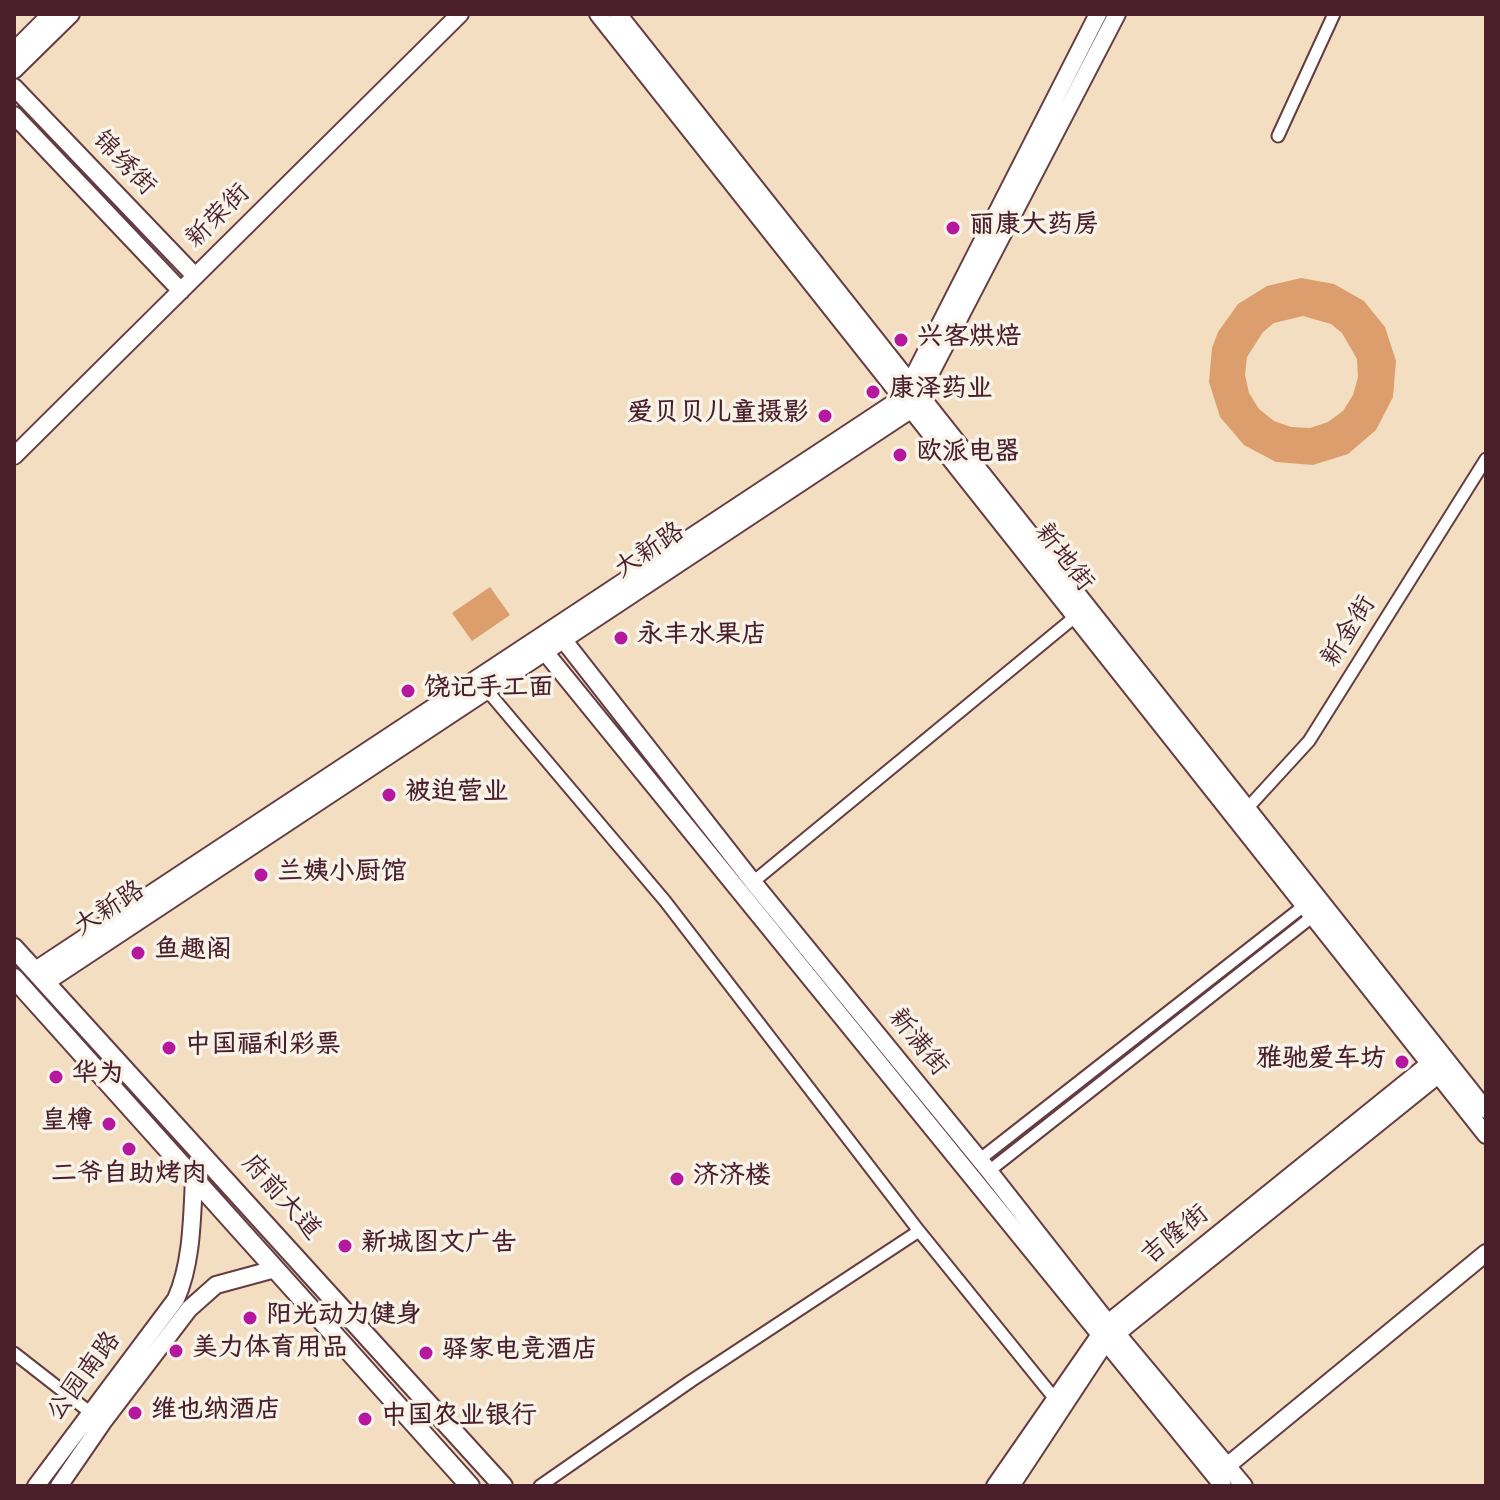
<!DOCTYPE html>
<html>
<head>
<meta charset="utf-8">
<style>
  body { margin:0 }
  #map { position:relative; width:1500px; height:1500px; overflow:hidden; background:#f4dec2; font-family:"Gochi Hand",sans-serif }
  canvas { display:block }
  .frame { position:absolute; inset:0; border:16px solid #4a1f2b; pointer-events:none }
</style>
</head>
<body>
<div id="map">
<canvas width="1500" height="1500"></canvas>
<div class="frame"></div>
</div>
<script>
const ctx = document.querySelector('canvas').getContext('2d');
ctx.lineJoin = 'round';
function fill(path, color) {
  ctx.fillStyle = color;
  ctx.fill(path, 'evenodd');
}
function stroke(path, color, width, dash) {
  ctx.strokeStyle = color;
  ctx.lineWidth = width;
  ctx.lineCap = dash ? 'butt' : 'round';
  ctx.setLineDash(dash || []);
  ctx.stroke(path);
}
function drawText(font, color, halo, rows, align = 'center') {
  ctx.font = font + ' "Gochi Hand","LXGW WenKai TC",sans-serif';
  ctx.lineWidth = 7;
  ctx.setLineDash([]);
  ctx.textBaseline = 'middle';
  ctx.strokeStyle = halo;
  ctx.fillStyle = color;
  for (const [text, x, y, turn = 0] of rows) {
    ctx.save();
    ctx.translate(x, y);
    ctx.rotate((+turn || 0) * Math.PI / 180);
    ctx.textAlign = isNaN(turn) ? turn : align;
    if (halo) ctx.strokeText(text, 0, 0);
    ctx.fillText(text, 0, 0);
    ctx.restore();
  }
}
fill(new Path2D(`
  M1301,278L1334,284L1364,301L1385,327L1396,361L1393,397L1376,430L1348,454L1313,465L1276,462L1244,445L1220,417L1209,382L1212,348L1218,332L1238,304L1267,286ZM1303,316L1331,324L1342,333L1357,359L1358,377L1353,395L1343,411L1328,422L1310,428L1291,427L1274,421L1259,409L1249,393L1245,375L1247,357L1263,332L1274,323Z
  M490,587L510,615L472,641L452,613Z`), '#db9e6c');
const street = new Path2D(`
  M1278,136L1334,14
  M485,688L665,901L919,1231L1055,1399
  M1243,813L1309,741L1486,459
  M753,882L1076,616
  M979,1160L1305,905
  M989,1171L1313,916
  M14,1353L96,1417
  M540,1486L691,1381L919,1231`);
const secondary = new Path2D(`
  M598,14L1486,1135
  M618,14L1486,1110
  M14,51L51,14
  M14,70L71,14
  M14,87L195,276
  M14,115L181,291
  M14,456L460,14
  M558,633L753,882L989,1171L1108,1323L1244,1486
  M545,652L1223,1486
  M34,971L903,397L1098,14
  M45,983L912,409L1117,14
  M1227,1466L1486,1253
  M36,1486L176,1299C192,1263 192,1218 194,1179
  M59,1486L103,1422L189,1309L216,1285L275,1269
  M995,1486L1108,1323L1429,1064
  M1011,1486L1105,1343L1438,1075`);
const primary = new Path2D(`
  M14,948L503,1486
  M14,978L470,1486`);
stroke(street, '#643c42', 15);
stroke(secondary, '#643c42', 20);
stroke(primary, '#643c42', 22);
stroke(street, '#fff', 11);
stroke(secondary, '#fff', 16);
stroke(primary, '#fff', 18);
for (const [x, y, r, color] of [
  [953,228,8,"#b5179e"],
  [901,340,8,"#b5179e"],
  [873,392,8,"#b5179e"],
  [825,416,8,"#b5179e"],
  [900,455,8,"#b5179e"],
  [621,638,8,"#b5179e"],
  [408,691,8,"#b5179e"],
  [389,795,8,"#b5179e"],
  [261,875,8,"#b5179e"],
  [138,953,8,"#b5179e"],
  [169,1048,8,"#b5179e"],
  [1402,1062,8,"#b5179e"],
  [56,1077,8,"#b5179e"],
  [109,1124,8,"#b5179e"],
  [129,1149,8,"#b5179e"],
  [677,1179,8,"#b5179e"],
  [345,1246,8,"#b5179e"],
  [250,1318,8,"#b5179e"],
  [176,1351,8,"#b5179e"],
  [426,1353,8,"#b5179e"],
  [135,1413,8,"#b5179e"],
  [365,1419,8,"#b5179e"]
]) {
  const dot = new Path2D();
  dot.arc(x, y, r, 0, 2 * Math.PI);
  ctx.fillStyle = color;
  ctx.fill(dot);
  stroke(dot, '#f7f3e8', 3);
}
drawText('26px', '#4a1f2b', '#f7f3e8', [
  ["锦绣街",122,165,46],
  ["新荣街",220,218,-45],
  ["大新路",651,553,-34],
  ["新地街",1062,559,52],
  ["新金街",1351,633,-58],
  ["大新路",111,911,-33],
  ["新满街",916,1044,51],
  ["府前大道",279,1199,48],
  ["吉隆街",1177,1237,-39],
  ["公园南路",86,1378,-53]
]);
drawText('bold 26px', '#4a1f2b', '#f7f3e8', [
  ["丽康大药房",969,228],
  ["兴客烘焙",917,340],
  ["康泽药业",889,392],
  ["爱贝贝儿童摄影",809,416,"right"],
  ["欧派电器",916,455],
  ["永丰水果店",637,638],
  ["饶记手工面",424,691],
  ["被迫营业",405,795],
  ["兰姨小厨馆",277,875],
  ["鱼趣阁",154,953],
  ["中国福利彩票",185,1048],
  ["雅驰爱车坊",1386,1062,"right"],
  ["华为",72,1077],
  ["皇樽",93,1124,"right"],
  ["二爷自助烤肉",129,1177,"center"],
  ["济济楼",693,1179],
  ["新城图文广告",361,1246],
  ["阳光动力健身",266,1318],
  ["美力体育用品",192,1351],
  ["驿家电竞酒店",442,1353],
  ["维也纳酒店",151,1413],
  ["中国农业银行",381,1419]
], 'left');
</script>
</body>
</html>
